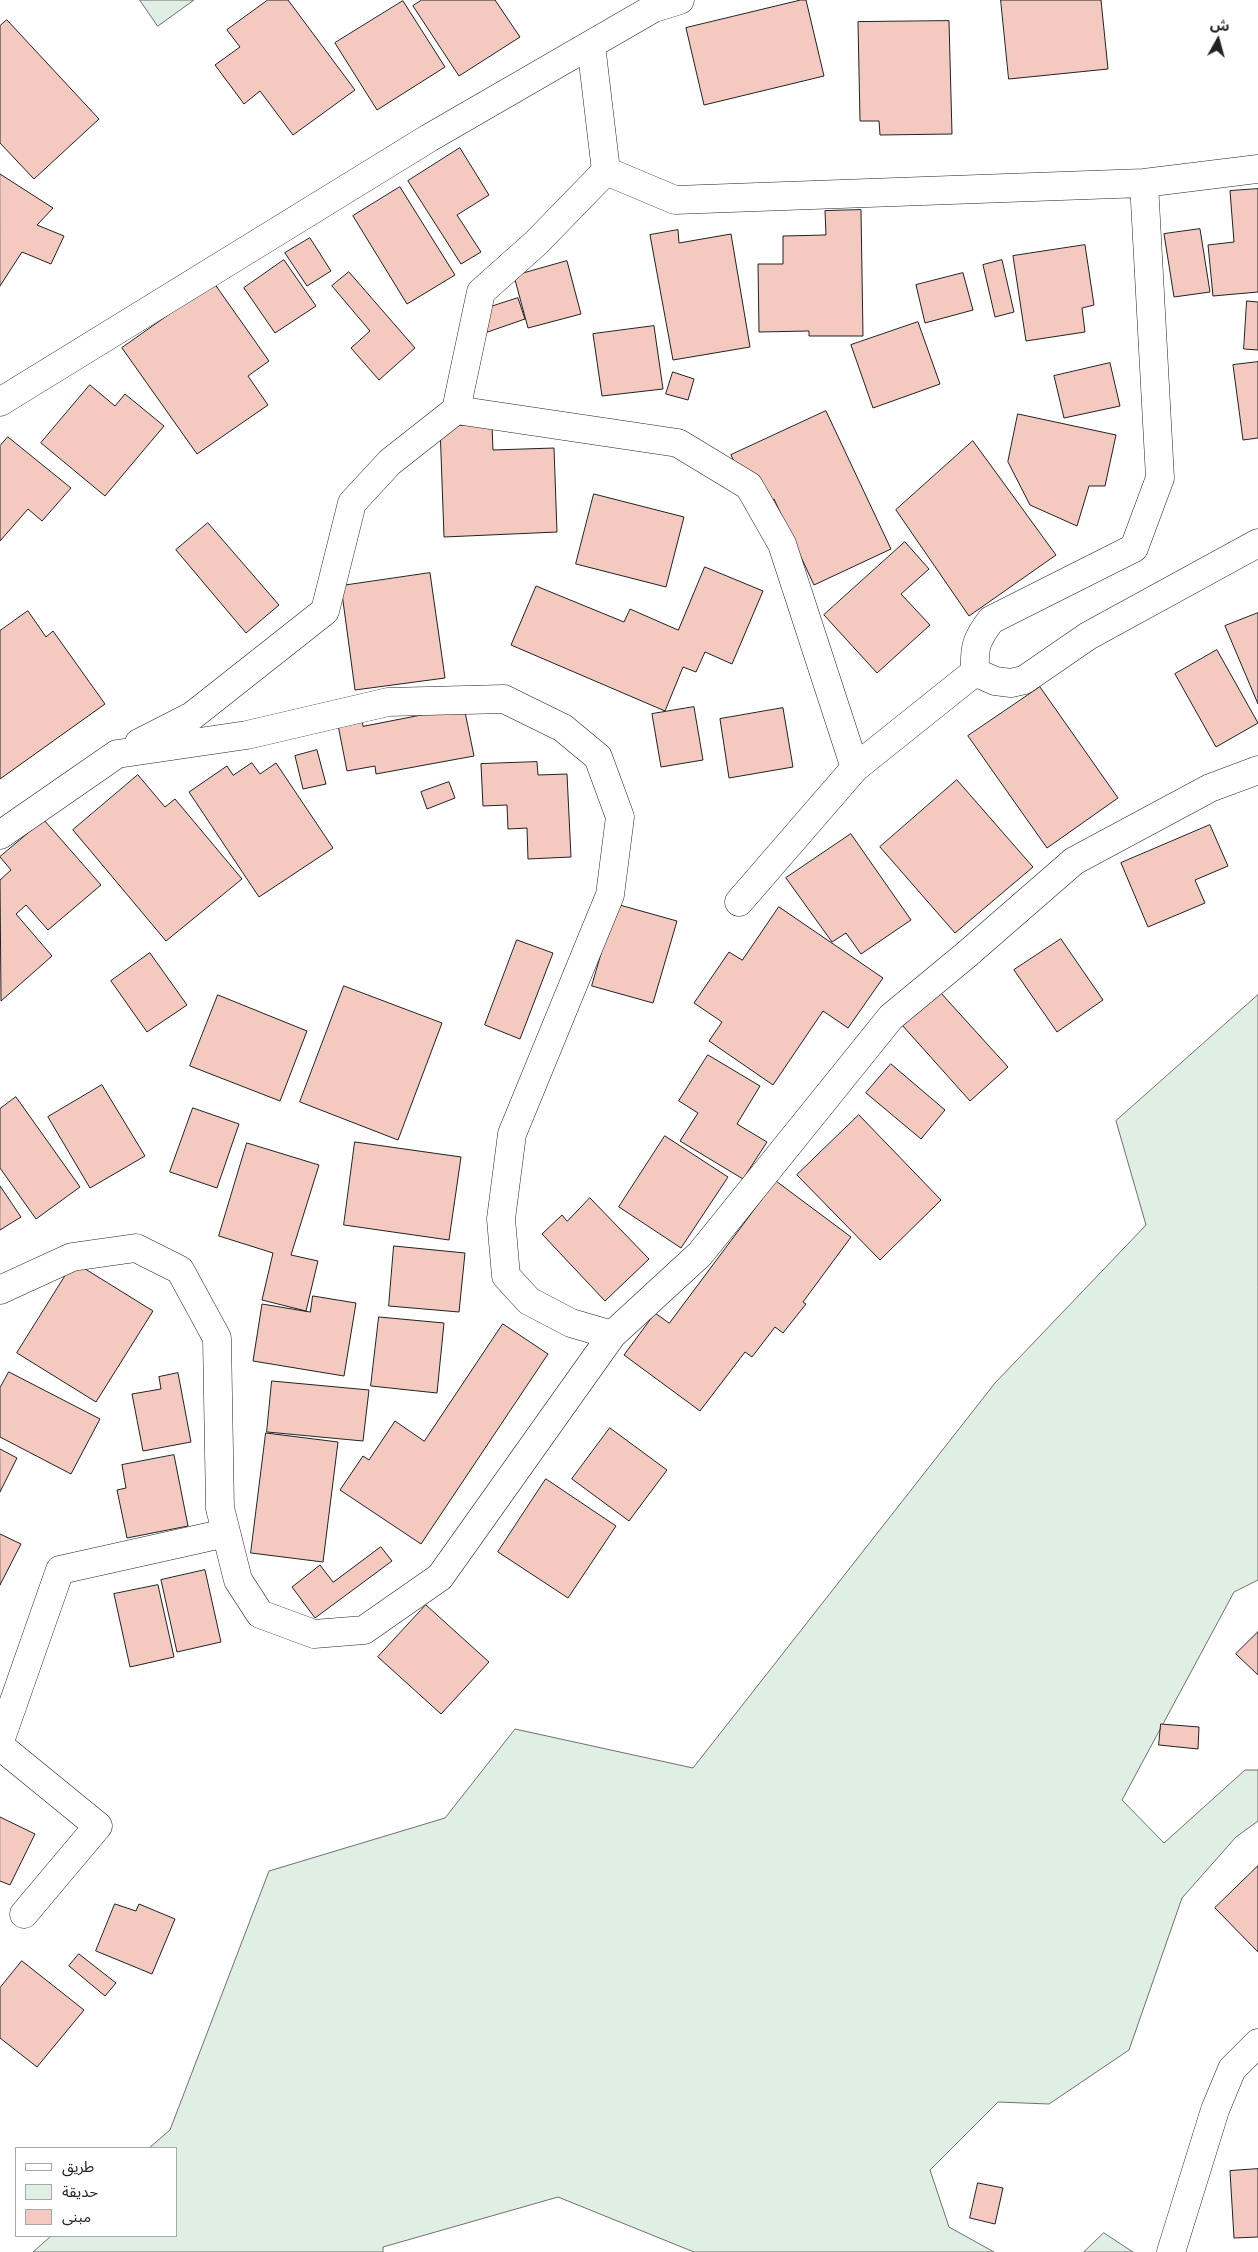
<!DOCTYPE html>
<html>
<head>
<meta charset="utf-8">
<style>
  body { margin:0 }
  #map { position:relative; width:1258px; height:2252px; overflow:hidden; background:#fff; font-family:"Golos Text","Noto Sans Arabic",sans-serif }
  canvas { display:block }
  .legend { position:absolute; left:15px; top:2147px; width:162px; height:90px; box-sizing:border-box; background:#fff; border:1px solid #a7a7a7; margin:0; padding:6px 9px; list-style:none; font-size:15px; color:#222 }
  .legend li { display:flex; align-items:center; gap:10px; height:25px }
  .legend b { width:25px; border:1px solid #a7a7a7 }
  .north { position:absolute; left:1193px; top:15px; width:50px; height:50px; -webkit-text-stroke:4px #fff; paint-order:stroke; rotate:7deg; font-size:14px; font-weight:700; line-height:20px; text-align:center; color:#222 }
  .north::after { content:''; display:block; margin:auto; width:18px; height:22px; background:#222; clip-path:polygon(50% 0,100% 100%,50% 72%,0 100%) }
</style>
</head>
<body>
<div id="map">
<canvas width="1258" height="2252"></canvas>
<ul class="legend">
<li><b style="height:6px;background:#fff"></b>طريق</li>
<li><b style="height:14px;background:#e0efe3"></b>حديقة</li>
<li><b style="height:14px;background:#f3c9c0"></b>مبنى</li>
</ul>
<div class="north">ش</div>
</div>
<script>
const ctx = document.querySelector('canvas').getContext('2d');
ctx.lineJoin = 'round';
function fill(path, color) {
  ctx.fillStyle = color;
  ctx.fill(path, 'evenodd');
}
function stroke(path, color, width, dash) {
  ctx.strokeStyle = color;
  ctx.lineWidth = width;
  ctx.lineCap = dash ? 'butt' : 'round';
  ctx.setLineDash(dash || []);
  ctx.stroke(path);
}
const green = new Path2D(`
  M140,0H194L158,26Z
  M1258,995V1580L1234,1592L1122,1800L1164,1843L1245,1770H1258V1821L1236,1837L1182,1898L1129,2050L1049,2104L998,2102L930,2170L949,2227L994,2252H694L558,2197L383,2247V2252H33L51,2236H176V2148H149L170,2130L269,1871L445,1818L515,1729L693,1768L995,1383L1146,1225L1116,1121Z
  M1104,2233L1133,2252H1084Z`);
fill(green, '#e0efe3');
stroke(green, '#6f6f6f', 1);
const building = new Path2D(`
  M268,0H288L355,90L293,135L260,91L244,104L215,65L240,47L227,30Z
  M422,0H495L520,37L459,76L413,6Z
  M801,0H806L824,76L704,105L686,28Z
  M1001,0H1101L1108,69L1009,79Z
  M403,1L445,67L377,110L335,43Z
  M7,20L99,119L34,179L0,143V26Z
  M949,21L952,134L880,135L879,121H860L858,22Z
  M460,148L489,195L457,215L481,252L461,264L408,181Z
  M0,174L53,208L37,225L64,236L51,264L22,252L0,286Z
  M400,187L455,275L407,304L353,216Z
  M1258,189V292L1213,296L1208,245L1234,242L1230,191Z
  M861,210L863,336H809V331L759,332L758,264H783V236L826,235L825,211Z
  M1200,229L1210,292L1174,297L1164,234Z
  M678,230L679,243L731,234L750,347L673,360L650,235Z
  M310,238L331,271L307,286L285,253Z
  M1085,245L1094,305L1082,308L1085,332L1026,341L1013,256Z
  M284,260L316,306L275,333L244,288Z
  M1002,260L1014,312L995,317L983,265Z
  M567,261L581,314L528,328L514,276Z
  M349,272L415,348L379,380L351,348L370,331L332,286Z
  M963,273L973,310L925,323L916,285Z
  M214,283L269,361L248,376L268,405L197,454L122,348Z
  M518,298L525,319L479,335L472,313Z
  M1247,301L1258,302V350L1244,349Z
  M918,322L940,384L873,408L851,345Z
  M654,326L663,389L602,396L593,334Z
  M1258,362V438L1243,440L1233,365Z
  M1110,363L1120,406L1064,418L1054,376Z
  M673,372L694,379L688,400L666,394Z
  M90,385L115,406L125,394L164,426L105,496L41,443Z
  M826,411L891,549L814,585L774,499L756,508L731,455Z
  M1018,414L1116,435L1105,486H1089L1077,526L1030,505L1008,462Z
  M492,425L493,450L554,448L557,532L444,537L440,426Z
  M8,437L71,488L42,521L28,509L0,541V446Z
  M973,441L1056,555L969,616L896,510Z
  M594,494L684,517L666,587L576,564Z
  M208,523L279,605L246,633L176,550Z
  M905,542L929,569L901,594L930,625L877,673L824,615Z
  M705,567L763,591L732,664L705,652L696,672L683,667L665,711L511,645L536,586L624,622L630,609L678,630Z
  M430,573L445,678L355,690L341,586Z
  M28,611L46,637L53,631L105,704L0,779V631Z
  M1258,613V704L1225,626Z
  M1217,650L1258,723L1216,747L1175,674Z
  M1040,687L1118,798L1047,848L968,736Z
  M464,707L474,756L376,774L375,766L347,771L338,725L362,720L363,726Z
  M694,707L703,760L661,767L652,714Z
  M783,708L793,767L729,778L720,719Z
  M317,750L326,784L303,789L295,756Z
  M537,762L538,775L567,774L571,857L528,859L527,828L508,829L507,805L483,806L481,764Z
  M252,763L260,774L276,763L333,848L259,897L189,792L227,766L233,775Z
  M138,775L165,807L175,799L242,879L166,941L73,830Z
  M957,780L1033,867L955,933L880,847Z
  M449,782L455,798L427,809L421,792Z
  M44,820L101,885L48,930L26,905L16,914L52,956L1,1001L0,880L11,870L0,857Z
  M1210,825L1228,866L1195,880L1205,903L1148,927L1121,863Z
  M851,834L911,920L861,954L846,933L832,942L786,878Z
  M616,904L677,921L653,1003L592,986Z
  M779,907L883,978L848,1028L823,1011L773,1085L709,1041L722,1022L694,1003L729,952L742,960Z
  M1061,939L1103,1000L1057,1032L1014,970Z
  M517,940L553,953L520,1039L485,1025Z
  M150,953L187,1005L147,1032L111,981Z
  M344,986L442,1023L398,1140L300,1102Z
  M940,992L1008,1067L970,1101L902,1025Z
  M218,995L307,1031L280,1101L190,1066Z
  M708,1055L760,1086L737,1124L767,1142L743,1179L680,1141L698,1113L679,1101Z
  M891,1064L945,1110L921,1139L866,1093Z
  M102,1085L145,1156L90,1188L48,1117Z
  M16,1097L80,1187L36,1219L0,1168V1109Z
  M193,1108L239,1124L217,1188L170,1172Z
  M859,1115L941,1200L880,1260L797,1175Z
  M665,1136L728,1177L681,1248L619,1207Z
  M355,1142L461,1157L449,1240L344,1225Z
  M247,1143L319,1165L291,1255L318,1261L306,1311L262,1300L273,1253L219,1236Z
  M776,1181L851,1237L803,1302L806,1304L783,1333L775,1327L752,1357L745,1352L700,1411L624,1355L655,1313L669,1323Z
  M0,1186L21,1217L0,1230Z
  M590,1198L649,1259L605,1301L542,1234L562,1215L567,1221Z
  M394,1246L465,1253L459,1312L389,1306Z
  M74,1262L153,1311L96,1402L17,1353Z
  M313,1296L356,1303L344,1376L253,1361L262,1304L310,1312Z
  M379,1317L444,1323L437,1393L371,1386Z
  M503,1324L548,1354L421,1544L340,1490L363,1456L369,1460L395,1421L424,1441Z
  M9,1372L100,1419L71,1474L0,1437V1388Z
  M178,1373L191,1442L143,1451L132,1394L161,1389L159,1377Z
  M272,1381L369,1390L363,1441L267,1432Z
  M610,1428L667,1470L629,1521L572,1479Z
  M266,1433L338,1442L323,1562L251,1553Z
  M0,1449L17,1458L0,1492Z
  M174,1455L188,1526L127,1538L117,1490L126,1488L122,1465Z
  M546,1479L616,1526L568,1598L498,1552Z
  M0,1534L21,1544L0,1585Z
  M381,1547L392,1561L315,1618L292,1587L320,1565L333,1582Z
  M205,1570L221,1642L177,1652L161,1580Z
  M158,1585L174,1657L130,1667L114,1594Z
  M426,1605L489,1662L441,1714L378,1657Z
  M1258,1632V1675L1236,1654Z
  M1161,1724L1199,1727L1198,1749L1159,1745Z
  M0,1817L35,1834L10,1885L0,1881Z
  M1258,1866V1952L1215,1908Z
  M115,1904L136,1911L139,1904L175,1919L152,1974L96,1951Z
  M79,1954L116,1983L105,1996L69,1966Z
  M22,1961L84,2010L37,2067L0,2038V1988Z
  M1258,2169V2237L1234,2238L1230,2171Z
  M978,2183L1003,2188L995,2224L970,2218Z`);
fill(building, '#f3c9c0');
stroke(building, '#222', 1);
const street = new Path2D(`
  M591,45L606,171L536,243L481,292L456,410L678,443L749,486L782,544L855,768L975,672
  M606,171L675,200L1144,183L1258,169
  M1144,183L1160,478L1134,548L991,620C976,640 974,647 975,672L995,681L1011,683L1024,680L1088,636L1258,543
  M0,402L429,138L654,8L680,0
  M139,743L192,716L325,611L352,503L390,462L456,410
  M0,835L117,754L247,735L388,702L504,699L563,728L598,757L620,817L610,895L512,1134L501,1219L506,1276L529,1301L571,1323L612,1335
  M739,902L855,768
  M0,1290L72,1257L136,1248L180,1270L217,1338L220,1508L238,1580L260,1614L314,1634L364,1630L440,1577L612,1335L700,1254L891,1017L966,955L1074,861L1210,788L1258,770
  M0,1741L60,1570L226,1533
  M0,1746L98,1826L24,1914
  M1171,2252L1215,2110L1232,2069L1258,2043`);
stroke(street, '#222', 29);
stroke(street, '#fff', 28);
</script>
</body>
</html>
